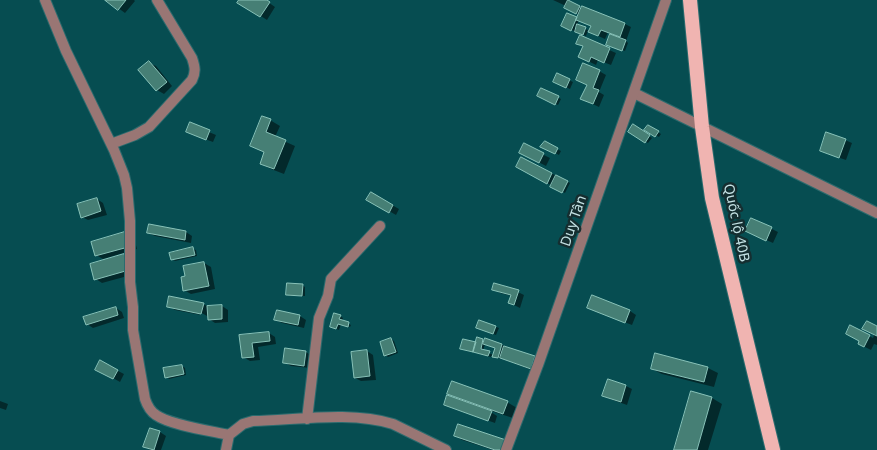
<!DOCTYPE html>
<html>
<head>
<meta charset="utf-8">
<style>
  body { margin:0 }
  canvas { display:block; background:#064d51 }
</style>
</head>
<body>
<canvas width="877" height="450"></canvas>
<script>
const ctx = document.querySelector('canvas').getContext('2d');
ctx.lineJoin = 'round';
function fill(path, color) {
  ctx.fillStyle = color;
  ctx.fill(path, 'evenodd');
}
function stroke(path, color, width, dash) {
  ctx.strokeStyle = color;
  ctx.lineWidth = width;
  ctx.lineCap = dash ? 'butt' : 'round';
  ctx.setLineDash(dash || []);
  ctx.stroke(path);
}
function drawText(font, color, halo, rows, align = 'center') {
  ctx.font = font + ' "Noto Sans",sans-serif';
  ctx.lineWidth = 5;
  ctx.setLineDash([]);
  ctx.textBaseline = 'middle';
  ctx.strokeStyle = halo;
  ctx.fillStyle = color;
  for (const [text, x, y, turn = 0] of rows) {
    ctx.save();
    ctx.translate(x, y);
    ctx.rotate((+turn || 0) * Math.PI / 180);
    ctx.textAlign = isNaN(turn) ? turn : align;
    if (halo) ctx.strokeText(text, 0, 0);
    ctx.fillText(text, 0, 0);
    ctx.restore();
  }
}
fill(new Path2D(`
  M107,0H134L135,1L125,13Z
  M241,0H265L275,7L267,20L239,2Z
  M553,0H569L568,1L582,9L583,8L625,24L631,27L626,41L628,43L625,51L608,44L612,34L608,32L605,39L596,35L590,32L592,26L579,20L577,25L588,30L586,36L565,27L567,14L578,19L580,15L565,8L566,6Z
  M580,37L616,53L611,65L598,60L596,65L586,60L584,47L578,43Z
  M149,63L156,66L172,86L164,94L157,90L140,70Z
  M599,71L606,75L599,92L604,95L599,107L582,99Z
  M558,75L573,82L570,89L555,82Z
  M542,89L561,99L558,105L541,97Z
  M270,120L280,126L275,137L295,146L284,174L271,169L261,164L265,153L252,146Z
  M190,124L216,135L213,142L194,135Z
  M634,126L652,138L648,143L630,132Z
  M648,126L661,134L659,137L646,130Z
  M845,140L852,143L846,160L828,154L821,150Z
  M545,143L561,151L559,155L542,146Z
  M524,145L550,158L546,166L527,156Z
  M522,158L570,183L565,193L518,167Z
  M371,193L399,209L396,215L368,199Z
  M97,199L103,203L107,215L88,220L82,217Z
  M752,219L778,232L773,243L753,234Z
  M150,226L186,232L192,236L191,243L155,236L148,233Z
  M134,237L137,249L103,259L96,255Z
  M193,249L196,250L197,256L175,261L172,259Z
  M124,256L131,259L135,274L102,283L96,279Z
  M204,263L211,267L215,289L191,294L184,290Z
  M302,285L305,287V296H290L287,294Z
  M494,289L518,292L524,295L520,308L510,303L512,296L500,293Z
  M593,297L630,311L636,315L632,325L595,311Z
  M203,304L209,307L222,306L228,310V322L215,323L209,319V317L196,310L195,312L201,315L175,310L168,306Z
  M116,308L122,312L124,318L93,328L87,324Z
  M300,316L306,320L304,328L282,323L276,320Z
  M340,316L343,318L342,321L351,325L350,327L341,324L339,330L334,328Z
  M480,321L499,328L496,335L480,329Z
  M851,327L873,338L877,328V345L874,344L871,350L859,344L861,341Z
  M269,333L275,337L276,344L258,347L260,360L250,361L243,357L241,336Z
  M391,339L394,341L398,353L388,357L385,355Z
  M478,339L485,342L486,340L502,345L535,357L541,361L537,372L508,361L501,358V359L492,355L491,357L465,350L477,343ZM485,344L496,348L494,355L483,351Z
  M367,351L373,355L376,380L361,381L355,378Z
  M306,352L312,356L310,368L291,366L284,362Z
  M656,355L708,368L718,373L714,387L662,374L652,369Z
  M101,362L124,374L120,382L97,369Z
  M182,366L185,368L186,375L169,379L167,377Z
  M626,386L632,389L627,405L610,399L604,396Z
  M692,393L712,398L722,404L708,450H675Z
  M449,394L507,402L517,408L513,418L491,411V412L497,416L495,423L452,408L445,405L458,399Z
  M0,401L8,404L6,410L0,408Z
  M151,430L160,432L166,436L161,450H151L145,447Z
  M456,436L510,450H493L462,440Z`), '#0007');
const building = new Path2D(`
  M105,0H126L118,10Z
  M239,0H267L270,2L260,17L237,3Z
  M568,0L580,6L576,14L564,8Z
  M582,6L625,23L620,37L601,30L598,36L588,32L591,26L576,20Z
  M567,13L577,17L571,31L561,26Z
  M577,24L586,27L583,35L575,32Z
  M610,34L626,40L622,51L606,45Z
  M580,35L610,48L604,63L591,57L589,62L578,57L583,46L576,44Z
  M149,61L167,82L156,91L138,70Z
  M583,63L600,70L593,88L599,90L593,104L580,99L587,85L576,80Z
  M557,73L570,79L566,88L553,82Z
  M541,88L559,96L555,105L537,96Z
  M262,116L271,119L266,132L286,140L274,169L260,164L264,152L250,146Z
  M190,122L210,130L206,140L186,132Z
  M633,124L650,135L645,143L628,132Z
  M648,125L659,131L655,137L644,130Z
  M826,132L846,139L839,158L820,151Z
  M545,141L558,148L555,154L540,147Z
  M524,143L544,153L539,163L519,153Z
  M521,157L552,173L547,184L516,167Z
  M556,175L568,181L562,193L550,187Z
  M371,192L393,205L389,213L366,200Z
  M97,198L101,211L81,218L77,204Z
  M751,218L772,227L766,241L745,231Z
  M149,224L186,231L185,240L147,233Z
  M128,231L132,246L95,256L91,242Z
  M193,247L195,255L171,260L169,253Z
  M124,254L129,270L94,280L90,264Z
  M204,262L209,286L183,291L181,277L185,276L183,266Z
  M287,283L303,284L302,296L286,295Z
  M494,283L519,290L514,305L508,303L511,295L492,290Z
  M592,295L630,310L625,323L587,308Z
  M169,296L204,303L201,314L167,307Z
  M222,305V319L208,320L207,306Z
  M116,307L118,315L86,325L83,317Z
  M277,310L300,315L298,325L274,320Z
  M334,313L341,315L339,319L349,322L348,327L338,324L336,329L330,327Z
  M479,320L496,326L493,334L476,328Z
  M867,321L877,326V336L862,329Z
  M850,325L870,335L864,347L858,344L859,341L846,334Z
  M269,332L270,341L252,343L254,357L242,358L239,335Z
  M477,337L483,339L481,349L490,351L488,356L473,352Z
  M391,338L396,352L384,356L380,342Z
  M485,338L502,344L498,358L492,357L495,348L483,344Z
  M463,339L476,342L473,352L460,349Z
  M504,346L535,356L531,369L500,358Z
  M285,348L306,351L304,366L283,363Z
  M367,350L370,376L354,378L351,352Z
  M655,353L708,367L704,382L651,369Z
  M100,360L118,370L113,379L95,370Z
  M182,365L184,374L165,378L163,368Z
  M608,379L626,385L621,402L602,396Z
  M452,381L508,401L503,414L447,394Z
  M691,391L712,397L697,450H674Z
  M447,395L492,411L488,421L444,405Z
  M458,424L506,440L502,450H495L454,436Z
  M150,428L160,431L154,450L143,447Z`);
fill(building, '#467f75');
stroke(building, '#88c2b8', 1);
const minor = new Path2D(`
  M45,0L66,51L114,150L124,175L127,188L130,221V282L133,307V330L145,399C147,405 150,411 156,415C170,425 211,431 229,435
  M634,93L877,213
  M111,144L135,135L149,127L192,80C196,72 195,67 192,58L157,0
  M307,419L319,318L328,296L331,279L380,226
  M226,450L229,435L243,424L253,421C298,420 350,411 393,424L446,450`);
const tertiary = new Path2D(`
  M506,450L538,365L666,0`);
const trunk = new Path2D(`
  M690,0L702,127L712,198L773,450`);
stroke(minor, '#2c6b6e', 12);
stroke(tertiary, '#2c6b6e', 12);
stroke(trunk, '#2c6b6e', 16);
stroke(minor, '#997674', 10);
stroke(tertiary, '#997674', 10);
stroke(trunk, '#f0b4b1', 14);
drawText('14px', '#c4e2e4', '#152e30', [
  ["Duy Tân",574,221,-71],
  ["Quốc lộ 40B",736,223,78]
]);
</script>
</body>
</html>
